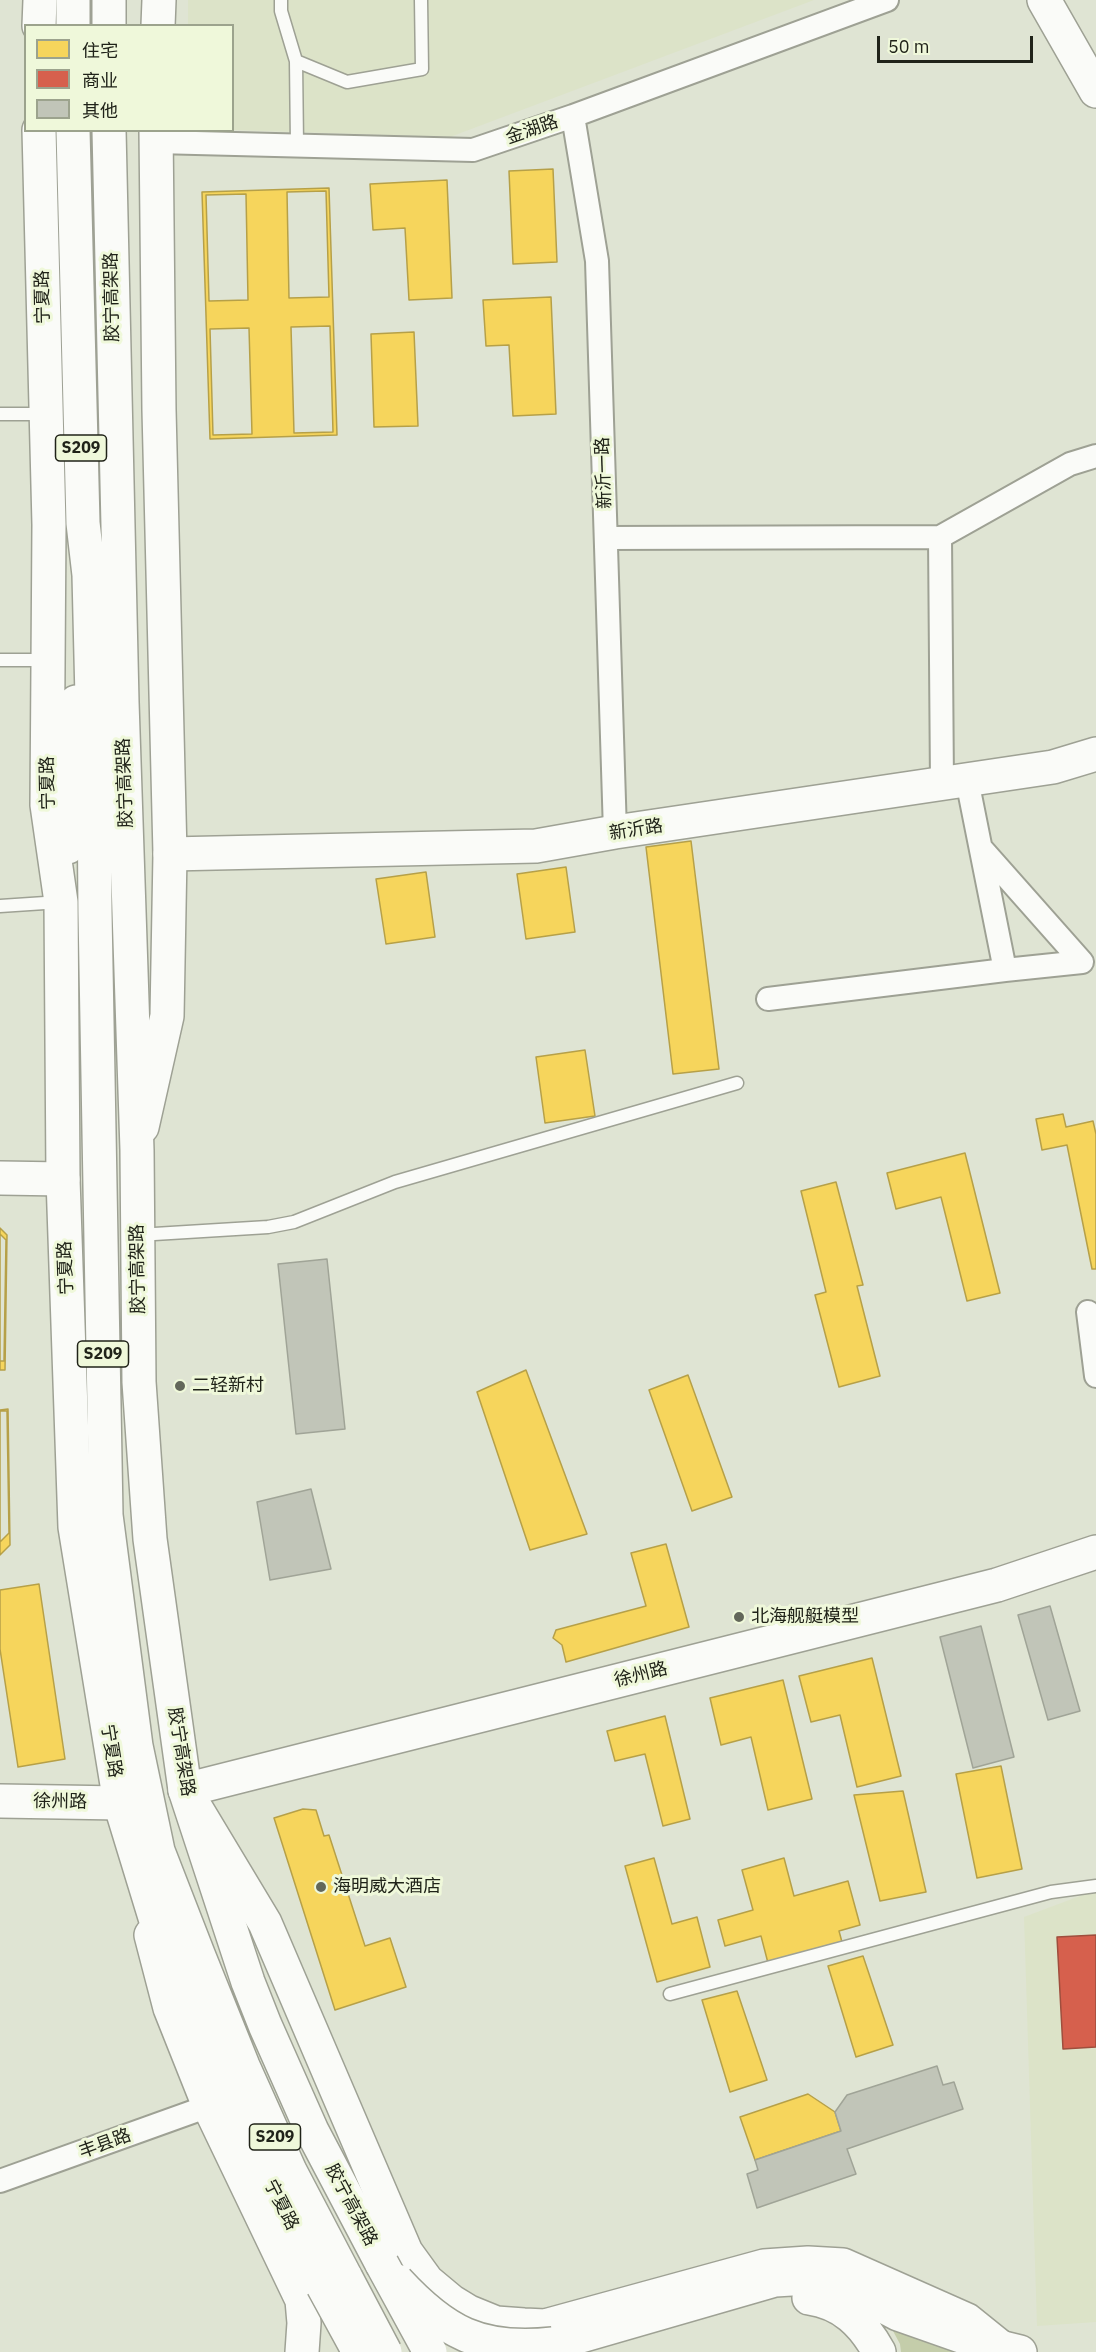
<!DOCTYPE html>
<html>
<head>
<meta charset="utf-8">
<style>
  body { margin:0 }
  #map { position:relative; width:1096px; height:2352px; overflow:hidden; background:#dfe4d3; font-family:"IBM Plex Sans","Noto Sans SC",sans-serif }
  canvas { display:block }
  .legend { position:absolute; left:24px; top:24px; width:210px; height:108px; box-sizing:border-box; background:#eff8da; border:2px solid #9ca38d; margin:0; padding:8px 10px; list-style:none; font-size:18px; color:#202319 }
  .legend li { display:flex; align-items:center; gap:12px; height:30px }
  .legend b { width:30px; border:2px solid #9ca38d }
  .scale { position:absolute; left:877px; top:36px; width:156px; height:27px; box-sizing:border-box; border:3px solid #202319; border-top:0; padding-left:8px; font-size:18px; line-height:21px; white-space:nowrap; color:#202319; -webkit-text-stroke:4px #eff8da; paint-order:stroke }
</style>
</head>
<body>
<div id="map">
<canvas width="1096" height="2352"></canvas>
<ul class="legend">
<li><b style="height:16px;background:#f6d55c"></b>住宅</li>
<li><b style="height:16px;background:#d6604d"></b>商业</li>
<li><b style="height:16px;background:#c1c5b8"></b>其他</li>
</ul>
<div class="scale">50 m</div>
</div>
<script>
const ctx = document.querySelector('canvas').getContext('2d');
ctx.lineJoin = 'round';
function fill(path, color) {
  ctx.fillStyle = color;
  ctx.fill(path, 'evenodd');
}
function stroke(path, color, width, dash) {
  ctx.strokeStyle = color;
  ctx.lineWidth = width;
  ctx.lineCap = dash ? 'butt' : 'round';
  ctx.setLineDash(dash || []);
  ctx.stroke(path);
}
function drawText(font, color, halo, rows, align = 'center') {
  ctx.font = font + ' "IBM Plex Sans","Noto Sans SC",sans-serif';
  ctx.lineWidth = 6;
  ctx.setLineDash([]);
  ctx.textBaseline = 'middle';
  ctx.strokeStyle = halo;
  ctx.fillStyle = color;
  for (const [text, x, y, turn = 0] of rows) {
    ctx.save();
    ctx.translate(x, y);
    ctx.rotate((+turn || 0) * Math.PI / 180);
    ctx.textAlign = isNaN(turn) ? turn : align;
    if (halo) ctx.strokeText(text, 0, 0);
    ctx.fillText(text, 0, 0);
    ctx.restore();
  }
}
fill(new Path2D(`
  M188,0H814L450,137L233,130L232,26H188Z
  M1096,1890V2322L1037,2326L1024,1917Z`), '#dce3c8');
fill(new Path2D(`
  M885,2316L977,2352H901L900,2344Z`), '#c4cdaa');
const homes = new Path2D(`
  M553,169L557,262L513,264L509,171Z
  M447,180L452,298L409,300L405,228L373,230L370,184Z
  M329,188L337,435L210,439L202,192Z
  M326,191L329,297L289,298L287,192Z
  M246,194L248,300L209,301L206,195Z
  M551,297L556,414L513,416L509,345L486,346L483,300Z
  M330,326L333,432L294,433L291,327Z
  M249,328L252,434L213,435L210,329Z
  M414,332L418,426L374,427L371,334Z
  M691,841L719,1069L673,1074L646,847Z
  M566,867L575,932L526,939L517,874Z
  M426,872L435,937L386,944L376,879Z
  M585,1050L595,1116L545,1123L536,1057Z
  M1063,1114L1066,1127L1093,1121L1096,1134V1269H1092L1067,1145L1042,1150L1036,1119Z
  M965,1153L1000,1293L967,1301L941,1197L896,1209L887,1173Z
  M836,1182L863,1285L857,1286L880,1376L839,1387L815,1295L826,1292L801,1191Z
  M0,1228L7,1235L5,1370H0Z
  M0,1234L6,1240L4,1361H0Z
  M526,1370L587,1534L530,1550L477,1392Z
  M688,1375L732,1497L692,1511L649,1390Z
  M8,1409L10,1545L0,1555V1410Z
  M0,1411H7L9,1533L0,1542Z
  M666,1544L689,1627L566,1662L562,1645L553,1638L556,1630L646,1606L631,1553Z
  M39,1584L65,1759L18,1767L0,1649V1590Z
  M872,1658L901,1776L857,1787L840,1715L811,1722L799,1676Z
  M783,1680L812,1799L768,1810L751,1737L721,1745L710,1698Z
  M665,1716L690,1819L663,1826L645,1754L615,1761L607,1731Z
  M1001,1766L1022,1869L977,1878L956,1774Z
  M903,1791L926,1892L880,1901L854,1795Z
  M303,1809L316,1810L324,1836L329,1835L365,1946L390,1938L406,1987L335,2010L274,1818Z
  M654,1858L672,1924L697,1917L710,1967L657,1982L625,1866Z
  M784,1858L794,1896L848,1881L860,1925L839,1931L842,1942L768,1963L761,1936L725,1946L718,1920L753,1910L742,1870Z
  M863,1956L893,2045L856,2057L828,1966Z
  M737,1991L767,2080L730,2092L702,2000Z
  M808,2094L835,2112L841,2131L755,2160L740,2117Z`);
fill(homes, '#f6d55c');
stroke(homes, '#b6a048', 1.5);
const shops = new Path2D(`
  M1096,1935V2047L1063,2049L1057,1937Z`);
fill(shops, '#d6604d');
stroke(shops, '#9f4e3d', 1.5);
const building = new Path2D(`
  M327,1259L345,1429L296,1434L278,1264Z
  M311,1489L331,1569L270,1580L257,1502Z
  M1050,1606L1080,1711L1048,1720L1018,1615Z
  M981,1626L1014,1757L973,1768L940,1637Z
  M937,2066L943,2085L954,2082L963,2109L847,2149L856,2174L757,2208L747,2174L758,2170L755,2160L841,2131L835,2112L847,2095Z`);
fill(building, '#c1c5b8');
stroke(building, '#a0a497', 1.5);
const lane = new Path2D(`
  M281,0V11L296,61L297,145
  M296,61L347,82L422,69L421,0
  M0,414H45
  M0,660H47
  M0,906L60,902
  M138,1235L268,1227L294,1222L395,1182L737,1083
  M670,1994L1051,1892L1096,1886`);
const street = new Path2D(`
  M573,116L597,261L615,832
  M156,142L473,150L573,116L887,0
  M940,537L942,784
  M606,538L940,537L1070,464L1096,456
  M967,780L1005,970L1082,962L981,848
  M768,999L1005,970
  M1088,1312L1096,1376
  M0,2181L209,2106`);
const secondary = new Path2D(`
  M1044,0L1096,91
  M170,854L536,846L615,832L1053,767L1096,754
  M0,1178L63,1179
  M0,1801L120,1803
  M151,1935L170,2008L209,2106L302,2300L304,2323L302,2352
  M1003,2349L967,2320L843,2265L808,2263L764,2266L545,2326L524,2325L496,2323L469,2312L451,2301L427,2281L406,2252L265,1923L185,1790L997,1585L1096,1552`);
const primary = new Path2D(`
  M39,26L40,0
  M158,26L159,0
  M39,130L49,525L47,805L61,902L63,1179L75,1527L120,1803L157,1924L253,2151L323,2286
  M68,847L76,702
  M142,1127L167,1016L170,854L159,410L156,130
  M809,2298C843,2303 863,2323 879,2352
  M553,2344L775,2280L808,2278L843,2285L898,2314L975,2341L1020,2352`);
const highway = new Path2D(`
  M73,26V0
  M109,26V0
  M73,130L83,523L89,575L94,780L95,912L106,1515L136,1746L158,1851L198,1954L243,2066L290,2171L346,2278
  M109,130L122,702L137,1150L139,1382L150,1539L185,1790L248,1982L265,2025L312,2131L382,2264`);
stroke(lane, '#9ea194', 15);
stroke(street, '#9ea194', 26);
stroke(secondary, '#9ea194', 36);
stroke(primary, '#9ea194', 36);
stroke(highway, '#9ea194', 36);
stroke(lane, '#fafbf8', 12);
stroke(street, '#fafbf8', 22);
stroke(secondary, '#fafbf8', 33);
stroke(primary, '#fafbf8', 33);
stroke(highway, '#fafbf8', 33);
const primaryBridge = new Path2D(`
  M397,2281C444,2332 480,2352 553,2344
  M323,2286L359,2352`);
const highwayBridge = new Path2D(`
  M382,2264L430,2352
  M346,2278L385,2352`);
stroke(primaryBridge, '#9ea194', 36, []);
stroke(highwayBridge, '#9ea194', 36, []);
stroke(primaryBridge, '#fafbf8', 33);
stroke(highwayBridge, '#fafbf8', 33);
for (const [x, y, r, color] of [
  [180,1386,6,"#63675a"],
  [739,1617,6,"#63675a"],
  [321,1887,6,"#63675a"]
]) {
  const dot = new Path2D();
  dot.arc(x, y, r, 0, 2 * Math.PI);
  ctx.fillStyle = color;
  ctx.fill(dot);
  stroke(dot, '#eff8da', 2);
}
for (const [x, y, w] of [
  [81,448,51],
  [103,1354,51],
  [275,2137,51]
]) {
  const box = new Path2D();
  box.roundRect(x - w / 2, y - 13, w, 26, 4.5);
  ctx.fillStyle = '#eff8da';
  ctx.fill(box);
  stroke(box, '#202319', 1.5);
}
drawText('bold 16px', '#202319', null, [
  ["S209",81,448],
  ["S209",103,1354],
  ["S209",275,2137]
]);
drawText('18px', '#202319', '#eff8da', [
  ["金湖路",532,130,-19],
  ["宁夏路",43,297,-91],
  ["胶宁高架路",112,297,-91],
  ["新沂一路",604,473,-92],
  ["宁夏路",48,783,-91],
  ["胶宁高架路",125,783,-92],
  ["新沂路",636,830,-9],
  ["宁夏路",66,1268,-92],
  ["胶宁高架路",138,1269,-91],
  ["徐州路",641,1675,-14],
  ["宁夏路",111,1751,81],
  ["胶宁高架路",181,1752,81],
  ["徐州路",60,1802,1],
  ["丰县路",105,2144,-20],
  ["宁夏路",281,2205,63],
  ["胶宁高架路",351,2205,62]
]);
drawText('18px', '#202319', '#eff8da', [
  ["二轻新村",192,1386],
  ["北海舰艇模型",751,1617],
  ["海明威大酒店",333,1887]
], 'left');
</script>
</body>
</html>
